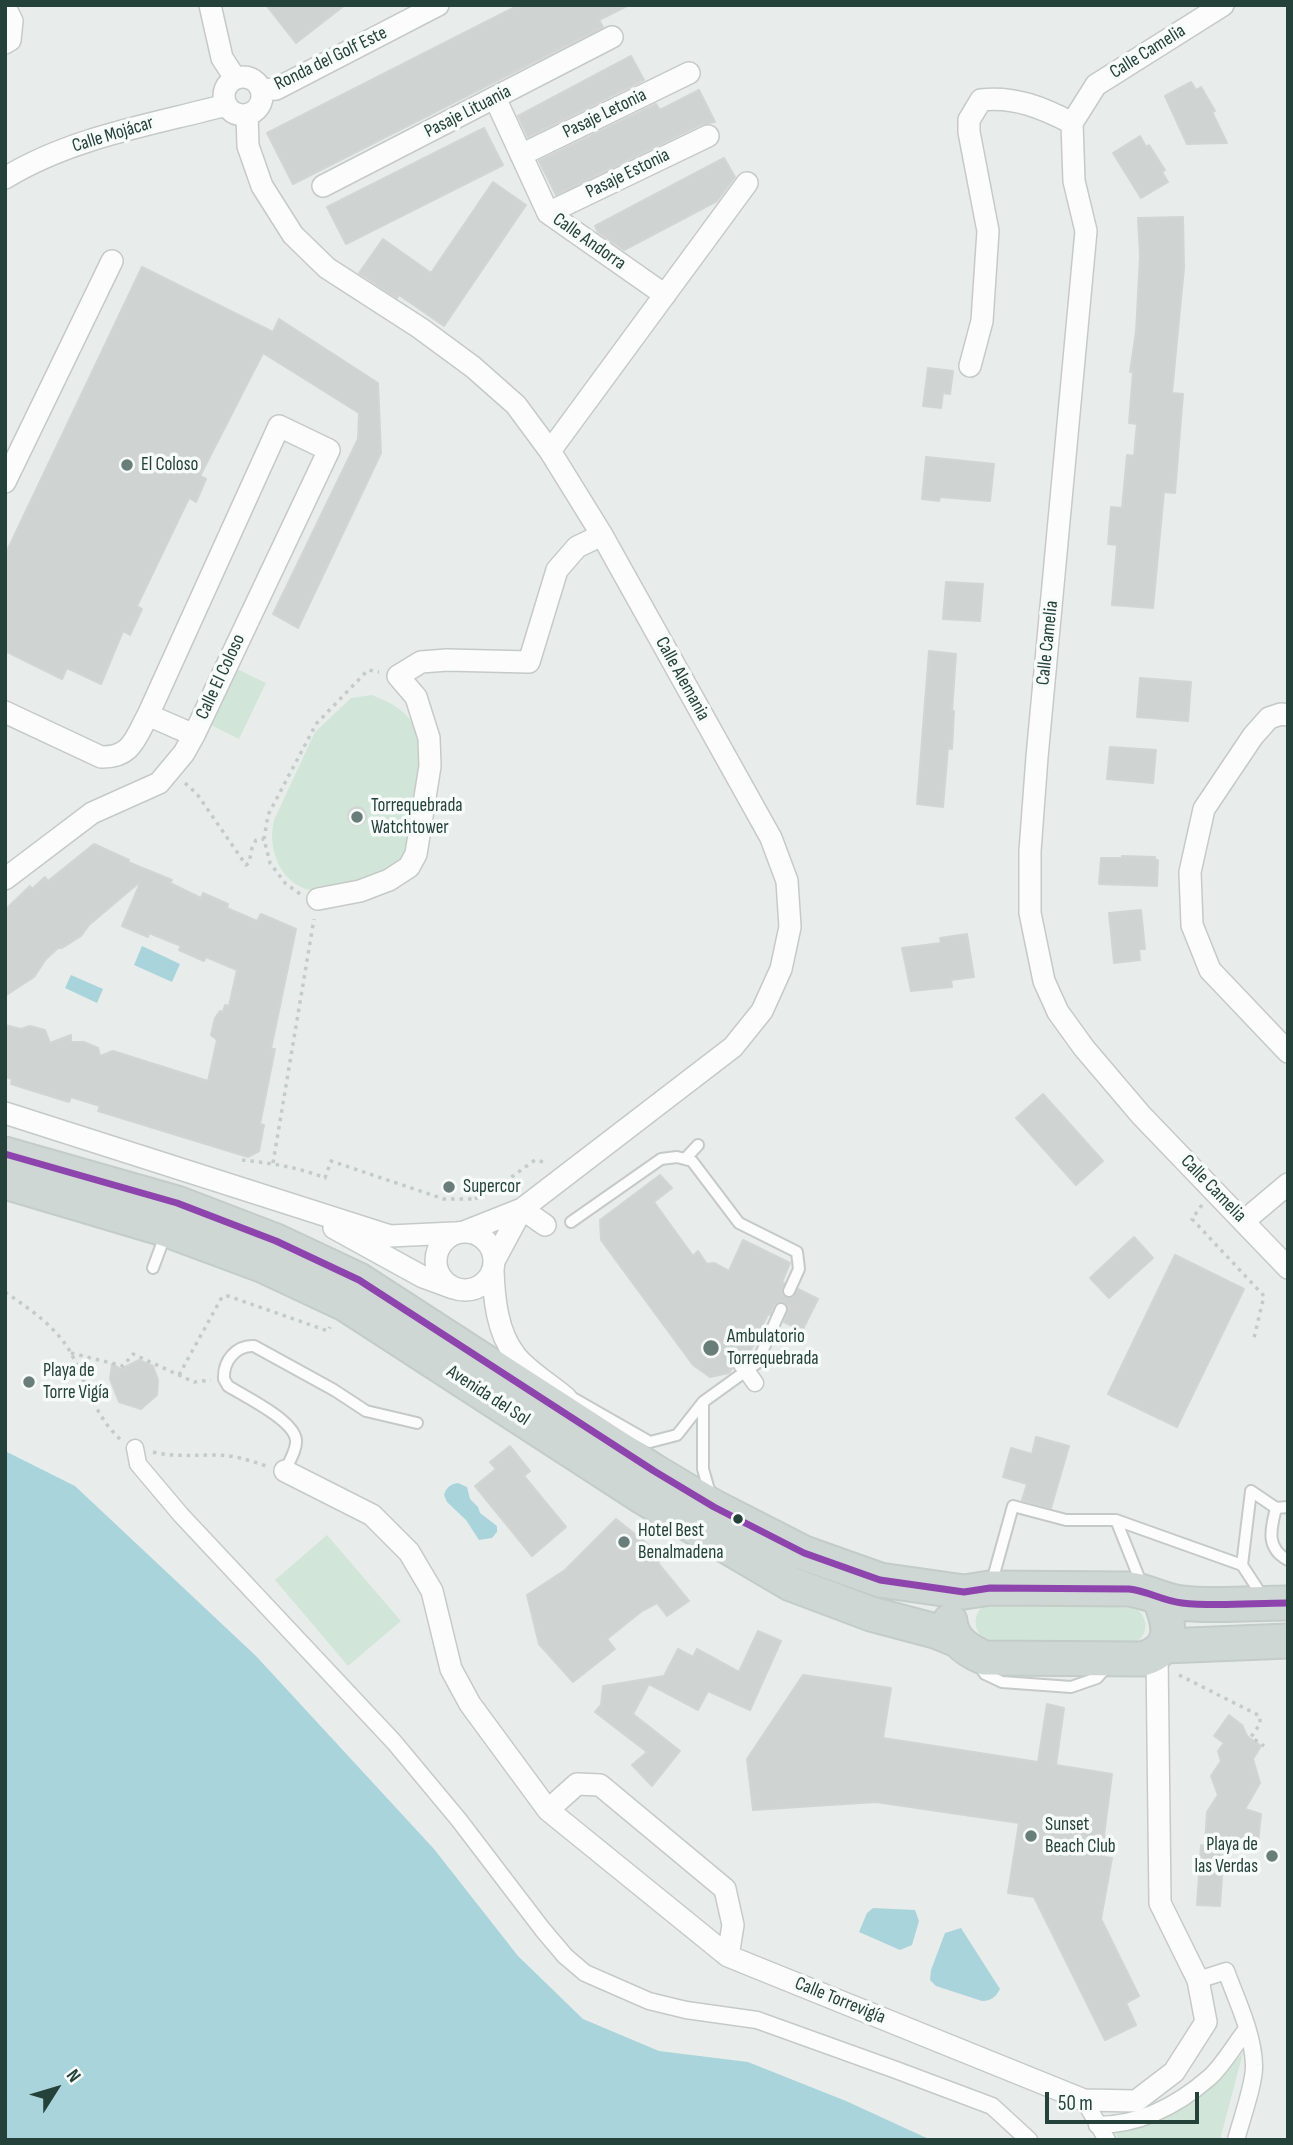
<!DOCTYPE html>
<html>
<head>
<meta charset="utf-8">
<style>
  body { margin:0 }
  #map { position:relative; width:1293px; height:2145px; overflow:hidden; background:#e8edeb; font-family:"Sofia Sans Condensed",sans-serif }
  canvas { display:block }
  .frame { position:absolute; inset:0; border:7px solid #24423a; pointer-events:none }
  .north { position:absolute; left:21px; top:2054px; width:70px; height:70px; -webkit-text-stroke:5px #f7fbf9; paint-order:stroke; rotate:53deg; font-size:19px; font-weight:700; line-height:28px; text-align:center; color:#24423a }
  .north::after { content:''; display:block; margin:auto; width:24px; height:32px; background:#24423a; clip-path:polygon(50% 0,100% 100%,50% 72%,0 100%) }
  .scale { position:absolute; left:1045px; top:2092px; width:154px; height:32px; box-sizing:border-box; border:4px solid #24423a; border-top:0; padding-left:9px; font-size:21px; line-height:24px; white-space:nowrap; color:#24423a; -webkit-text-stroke:5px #f7fbf9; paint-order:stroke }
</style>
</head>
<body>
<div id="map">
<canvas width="1293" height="2145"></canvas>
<div class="frame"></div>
<div class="north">N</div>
<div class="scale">50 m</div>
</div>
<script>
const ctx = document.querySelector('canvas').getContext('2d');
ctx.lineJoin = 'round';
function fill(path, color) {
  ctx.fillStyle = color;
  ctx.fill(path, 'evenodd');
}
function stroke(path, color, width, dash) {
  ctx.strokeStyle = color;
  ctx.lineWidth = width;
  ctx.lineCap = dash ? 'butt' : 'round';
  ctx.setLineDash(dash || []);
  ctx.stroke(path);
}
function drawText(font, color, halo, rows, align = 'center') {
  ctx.font = font + ' "Sofia Sans Condensed",sans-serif';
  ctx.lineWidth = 7;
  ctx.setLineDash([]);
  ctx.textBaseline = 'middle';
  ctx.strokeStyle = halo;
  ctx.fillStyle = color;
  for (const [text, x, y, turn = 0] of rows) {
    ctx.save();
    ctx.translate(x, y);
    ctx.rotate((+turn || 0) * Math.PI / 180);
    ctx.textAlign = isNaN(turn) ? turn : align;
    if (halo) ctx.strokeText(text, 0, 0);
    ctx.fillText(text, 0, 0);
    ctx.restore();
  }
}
fill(new Path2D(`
  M237,669L266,683L239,739L211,725Z
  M372,695C384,700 396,705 405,714C438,747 416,806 408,845C405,852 402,858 396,863C382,873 325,894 309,890C279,882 267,847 274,820L315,732L351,698Z
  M327,1535L401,1621L348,1666L275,1580Z
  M990,1601L1136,1608C1150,1620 1148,1636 1133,1645L989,1642C970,1632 972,1610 990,1601Z
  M1243,2053L1220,2140H1118L1116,2134L1122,2129L1210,2084Z`), '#d1e6d8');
fill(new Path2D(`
  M142,946L180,964L172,982L134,965Z
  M71,975L103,989L97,1003L65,988Z
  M5,1451L75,1486L256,1656L434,1849L518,1956L583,2019L659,2051L748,2062L846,2101L931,2140H5Z
  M458,1483L467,1487L470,1499L478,1507L480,1513L497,1526V1532L492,1538L479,1540L466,1520L447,1502L444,1495C446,1488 450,1484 458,1483Z
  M873,1908L915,1910L919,1921L912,1945L900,1950L859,1932L867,1913Z
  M961,1928L1000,1989C996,1997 991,2001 982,2001L936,1986L930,1980L931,1970L945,1933Z`), '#a9d4db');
const building = new Path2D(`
  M266,5H345L296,43Z
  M519,5H629L599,20L603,27L293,184L267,133Z
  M631,56L644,80L528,137L518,116Z
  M1191,82L1196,90L1201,87L1215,111L1212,112L1227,143L1187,144L1165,96Z
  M699,90L715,122L702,124L556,195L539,161L656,104L660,110Z
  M484,128L503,165L346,244L327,207Z
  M1140,136L1146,147L1149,145L1165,170L1162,172L1168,182L1141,198L1113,153Z
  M724,158L735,177L717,201L624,250L598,232L595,226Z
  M493,182L526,205L444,326L399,295L397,298L359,273L383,239L431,273Z
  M1183,217L1184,268L1172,393L1183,394L1175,493L1164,492L1153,608L1112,605L1117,545L1108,544L1111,507L1122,508L1127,455L1134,456L1137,424L1129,423L1133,372H1130L1136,332L1140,256L1138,218Z
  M142,267L273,332L279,319L378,383L381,453L298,628L273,614L358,439L359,413L263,353L200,476L206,479L196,502L189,498L137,606L142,609L130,635L123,631L101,684L67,668L62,679L5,651V555Z
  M928,368L953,371L950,394L943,393L941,408L923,406Z
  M926,457L994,464L990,501L940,497L939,501L922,499Z
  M946,582L983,584L980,621L943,619Z
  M929,651L956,654L952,711H954L952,749L948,748L943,807L917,804Z
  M1140,678L1191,682L1188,721L1137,717Z
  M1110,747L1156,750L1153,783L1107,779Z
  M348 816a9 9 0 1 1 18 0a9 9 0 1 1-18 0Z
  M94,844L129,860L128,862L172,880L170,883L201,898L203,893L228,904L227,908L257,921L261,914L296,929L271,1049H275L260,1124L264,1125L259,1151L248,1157L98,1111L100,1106L71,1097L69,1102L11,1084L12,1079L5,1077V1025L21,1029L30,1026L45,1030L50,1043L71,1035V1042H84L98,1048L100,1056L113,1051L208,1081L217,1040L211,1035L215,1018L220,1011L223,1012L225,1005L229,1006L237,970L206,957L204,961L179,950L181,946L149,933L148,937L122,926L141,881L89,925L81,936L62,948H58L46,959L34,977L5,996V910L30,886L32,889L45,877L48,881Z
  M1122,856L1155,857V860H1158L1157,886L1099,884L1101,858H1122Z
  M1141,910L1145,949H1139L1140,960L1114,963L1109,913Z
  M967,934L974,977L951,980L952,987L911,991L902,948L941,943L940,938Z
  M1043,1094L1103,1161L1076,1185L1016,1118Z
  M660,1175L672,1188L654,1202L693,1256L698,1251L707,1264L714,1263L729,1271L743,1240L790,1263L782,1282L784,1283L781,1291L783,1296L793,1298L798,1289L818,1299L802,1331L784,1322L789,1308L785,1302L780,1301L774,1305L770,1315L768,1314L749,1354L739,1353L732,1358V1369L729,1373L710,1377L693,1365L601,1240L600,1220Z
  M1134,1237L1153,1258L1109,1298L1090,1278Z
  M1175,1255L1244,1289L1177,1427L1108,1394Z
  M139,1360L153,1366L158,1380L157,1395L141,1409L119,1402L110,1379L112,1364L121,1369Z
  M1036,1437L1069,1446L1051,1508L1022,1500L1027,1484L1003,1477L1011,1448L1032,1454Z
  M510,1446L530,1471L524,1476L566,1527L532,1556L475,1486L496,1469L490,1462Z
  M616,1519L664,1557L658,1563L689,1601L667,1616L657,1603L642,1611L607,1639L615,1649L573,1682L539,1644L527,1595L565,1570Z
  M758,1631L781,1641L750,1710L708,1691L698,1710L649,1684L633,1714L680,1751L652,1786L632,1765L647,1752L595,1712L601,1705L603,1686L664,1676L678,1649L693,1657L697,1649L739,1672Z
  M803,1675L891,1688L883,1738L1038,1762L1047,1704L1064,1708L1056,1765L1112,1774L1104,1835L1107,1837L1104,1857L1112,1858L1101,1919L1139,1996L1126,2003L1136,2025L1105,2040L1034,1897L1008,1893L1019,1823L876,1802L753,1810L747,1759Z
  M1229,1715L1242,1725L1247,1736L1261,1746L1253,1759L1260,1783L1245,1809L1261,1814L1257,1852L1224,1847L1220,1906L1197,1905L1201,1845L1205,1846L1207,1812L1218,1795L1211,1776L1221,1761L1218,1751L1224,1743L1214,1736Z`);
fill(building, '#cfd4d2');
stroke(building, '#d1d6d4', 2);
const service = new Path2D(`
  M685,1159L698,1145
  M571,1222L661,1159L677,1157L692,1161L739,1223L797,1252L799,1269L789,1291
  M153,1268L166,1233
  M566,1394L650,1442L677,1435L703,1402V1469L711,1497
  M703,1402L757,1363L781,1309
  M285,1471C289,1462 297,1449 296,1440C294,1420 244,1396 228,1386L224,1379C223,1361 236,1345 254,1346L334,1390L366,1411L417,1423
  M1276,1508C1271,1528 1265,1548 1288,1560
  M1116,1520L1142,1585
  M1242,1565L1251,1491L1276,1508L1288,1507
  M991,1585L1013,1506L1066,1520H1116L1242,1565L1257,1588L1262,1600
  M979,1665L985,1674L1002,1682L1071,1687L1097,1678L1109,1664`);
const pedestrian = new Path2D(`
  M741,1363L755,1383
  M135,1448L138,1464L181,1515L394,1742L459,1820L543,1930L565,1956L585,1973L649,2001L686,2010L757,2020L896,2070L992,2106L1029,2140
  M1198,1980L1226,1971C1237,2001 1253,2033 1254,2065C1255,2082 1241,2121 1236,2140
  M1084,2100L1107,2140
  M1097,2125C1139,2125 1178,2105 1210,2077C1224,2064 1235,2044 1247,2029`);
const minor = new Path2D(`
  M210,5L222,58L235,78
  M1223,5L1096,85L1072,123L1074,181L1086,231L1037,757L1030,851V913L1044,981L1058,1012L1084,1048L1141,1115L1288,1268
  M5,7L12,21L10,40L5,43
  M224 96a19 19 0 1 1 38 0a19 19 0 1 1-38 0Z
  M261,90L276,89L438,5
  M495,98L548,213L665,295
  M247,115L248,146L262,186L293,235L327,268L420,328L473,367L516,405L550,451L602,535L771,838L787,881L790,927L781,969L762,1011L733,1047L522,1209L494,1261
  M521,155L689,73
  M5,178C72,137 151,125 226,105
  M323,186L612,37
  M548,213L708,136
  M970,366L982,321L988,231L969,132V120L981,100C1015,96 1043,108 1072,123
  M550,451L747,183
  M5,482L112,261
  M5,712L101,757C131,758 135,739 148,715
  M1288,715L1281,714L1269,718L1253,736L1204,809L1190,872L1192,925L1210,970L1288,1052
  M5,879L92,813L159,783L184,753L194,735L329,450L279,426L148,715L194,735
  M318,899L360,891L389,880L409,867L416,854L430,766L429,738L416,697L398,676L421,662L447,660L529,662L557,570L577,547L602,535
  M5,1113L390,1236L454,1233
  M522,1209L545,1225
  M1244,1221L1288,1184
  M334,1228L423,1277L453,1288
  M436 1261a29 29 0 1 1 58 0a29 29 0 1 1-58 0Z
  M464,1232L522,1209
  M493,1271C494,1298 497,1332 515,1355C525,1369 552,1386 566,1398
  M285,1471L372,1515L409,1552L432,1591L451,1669L470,1704L548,1810L728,1956L1084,2100L1136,2101L1174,2072L1206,2022L1198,1980L1160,1903L1157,1655
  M548,1810L577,1784L600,1785L725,1889L733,1925L728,1956`);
const primary = new Path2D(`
  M5,1154L177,1203L276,1241L359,1280L654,1471L714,1507L804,1553L880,1580L964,1592L990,1588L1129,1589C1148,1591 1163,1601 1182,1603C1214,1607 1255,1603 1288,1603
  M5,1182L167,1230L264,1266L345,1304L641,1496L791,1584L871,1614L935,1631L957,1640
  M950,1621C952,1641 968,1651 985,1658L1143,1659C1175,1649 1171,1625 1159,1598
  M1165,1646L1288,1641`);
stroke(service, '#c5cac8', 14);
stroke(pedestrian, '#c5cac8', 19);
stroke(minor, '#c5cac8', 24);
stroke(primary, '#c3ccc9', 37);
stroke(new Path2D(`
  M185,783L197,794L246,865L249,863L252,848L256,840L264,839
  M300,894L285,883L270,863L264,839L268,815L316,724L368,670L379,672
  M242,1160C270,1163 298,1167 325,1178L331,1161L444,1199H476
  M273,1163L314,919
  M475,1199L495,1189L535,1160L548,1163
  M1202,1205L1192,1219L1264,1296L1254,1338
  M5,1292C31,1310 57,1327 72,1355C87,1385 95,1416 120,1439
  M71,1353L123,1366L133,1354L194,1382L211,1380
  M179,1375L222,1297L228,1296L328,1331L330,1327
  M153,1452C174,1457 194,1455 216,1455C233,1455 249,1460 266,1466
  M1179,1675L1260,1716V1724L1251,1737L1264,1746`), '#c3ccca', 3.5, [3.5, 5]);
stroke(service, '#fcfcfc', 10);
stroke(pedestrian, '#fcfcfc', 16);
stroke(minor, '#fcfcfc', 21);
stroke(primary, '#cfd7d5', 33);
stroke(new Path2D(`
  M5,1154L177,1203L276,1241L359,1280L654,1471L714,1507L804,1553L880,1580L964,1592L990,1588L1129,1589C1148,1591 1163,1601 1182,1603C1214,1607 1255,1603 1288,1603`), '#8e44ad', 7);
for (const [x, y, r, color] of [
  [127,465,7,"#697e78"],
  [357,817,7,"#697e78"],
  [449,1187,7,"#697e78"],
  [711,1348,9,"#697e78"],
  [29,1382,7,"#697e78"],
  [738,1519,6,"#24423a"],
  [624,1542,7,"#697e78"],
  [1031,1836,7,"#697e78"],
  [1272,1856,7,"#697e78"]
]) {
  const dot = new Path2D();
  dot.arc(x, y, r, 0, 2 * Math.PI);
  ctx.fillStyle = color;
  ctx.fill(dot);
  stroke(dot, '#f7fbf9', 2.5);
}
drawText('19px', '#24423a', '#f7fbf9', [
  ["Calle Camelia",1148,52,-32],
  ["Ronda del Golf Este",331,59,-26],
  ["Pasaje Lituania",468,112,-27],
  ["Pasaje Letonia",605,114,-26],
  ["Calle Mojácar",113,135,-17],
  ["Pasaje Estonia",628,174,-26],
  ["Calle Andorra",589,242,35],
  ["Calle Camelia",1048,643,-84],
  ["Calle El Coloso",221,677,-65],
  ["Calle Alemania",682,679,61],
  ["Calle Camelia",1213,1189,46],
  ["Avenida del Sol",488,1396,33],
  ["Calle Torrevigía",840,2001,22]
]);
drawText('19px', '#24423a', '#f7fbf9', [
  ["El Coloso",141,465],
  ["Torrequebrada",371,806],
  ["Watchtower",371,828],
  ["Supercor",463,1187],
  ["Ambulatorio",727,1337],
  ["Torrequebrada",727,1359],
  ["Playa de",43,1371],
  ["Torre Vigía",43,1393],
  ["Hotel Best",638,1531],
  ["Benalmadena",638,1553],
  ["Sunset",1045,1825],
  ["Beach Club",1045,1847],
  ["Playa de",1258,1845,"right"],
  ["las Verdas",1258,1867,"right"]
], 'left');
</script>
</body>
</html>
